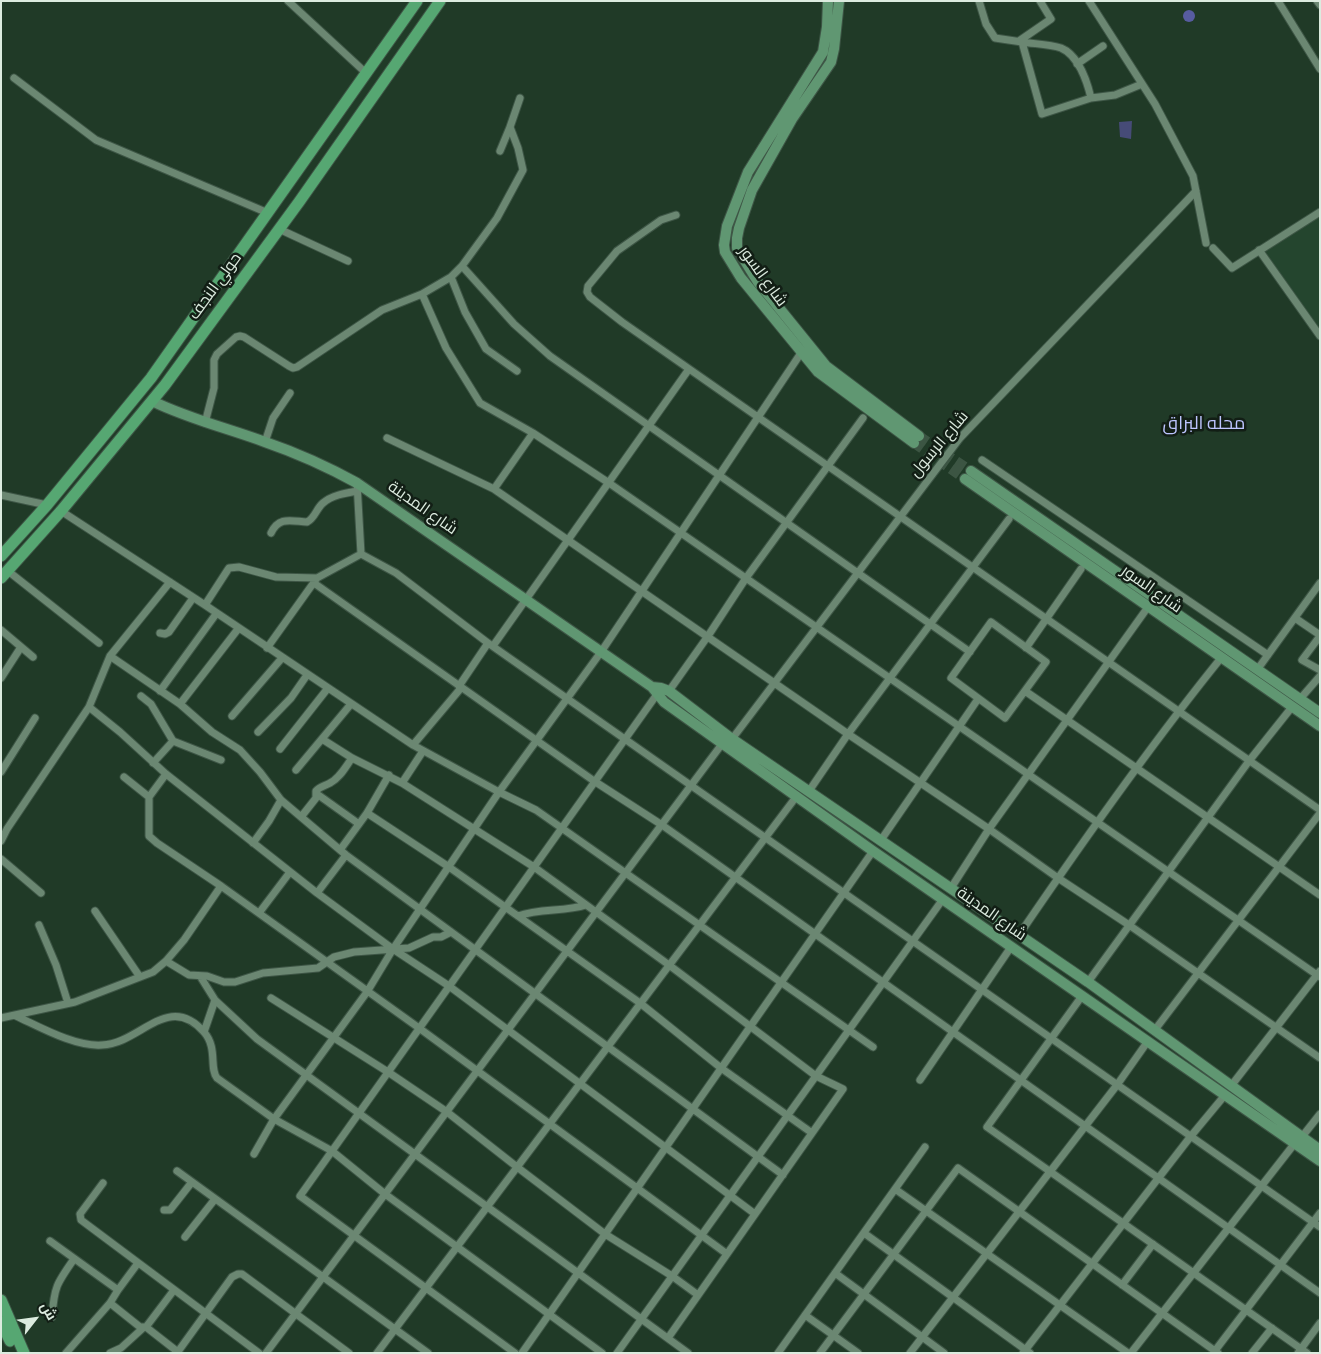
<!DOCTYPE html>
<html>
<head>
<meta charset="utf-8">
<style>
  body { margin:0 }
  #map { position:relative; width:1321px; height:1354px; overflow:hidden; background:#203a27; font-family:"Source Sans 3",Cairo,sans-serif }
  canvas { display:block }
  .frame { position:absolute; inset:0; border:2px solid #dcebdf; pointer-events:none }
  .north { position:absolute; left:10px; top:1294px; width:50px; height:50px; -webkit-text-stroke:4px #121e15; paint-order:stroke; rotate:60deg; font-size:14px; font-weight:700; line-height:20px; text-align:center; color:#dcebdf }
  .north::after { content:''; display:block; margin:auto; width:18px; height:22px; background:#dcebdf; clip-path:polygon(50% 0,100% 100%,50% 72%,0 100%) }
</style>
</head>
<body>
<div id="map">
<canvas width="1321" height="1354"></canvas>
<div class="frame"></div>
<div class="north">ش</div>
</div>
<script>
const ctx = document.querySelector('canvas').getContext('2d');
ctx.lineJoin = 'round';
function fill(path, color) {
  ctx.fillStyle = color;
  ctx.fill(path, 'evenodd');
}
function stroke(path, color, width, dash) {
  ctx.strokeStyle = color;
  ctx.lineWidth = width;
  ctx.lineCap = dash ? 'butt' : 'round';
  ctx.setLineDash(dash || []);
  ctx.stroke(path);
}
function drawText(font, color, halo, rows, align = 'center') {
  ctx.font = font + ' "Source Sans 3",Cairo,sans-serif';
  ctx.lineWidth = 5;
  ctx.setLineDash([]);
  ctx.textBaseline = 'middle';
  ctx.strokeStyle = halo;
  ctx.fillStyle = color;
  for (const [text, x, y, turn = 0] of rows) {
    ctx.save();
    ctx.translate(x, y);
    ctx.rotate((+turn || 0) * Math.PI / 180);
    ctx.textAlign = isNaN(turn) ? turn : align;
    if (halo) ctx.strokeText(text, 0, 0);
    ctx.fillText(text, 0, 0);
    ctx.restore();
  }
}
fill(new Path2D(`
  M1320,212V336L1259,250Z`), '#24452e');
fill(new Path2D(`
  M1132,121L1131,139L1120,137L1119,122Z`), '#464b77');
fill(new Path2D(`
  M1183 16a6 6 0 1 1 12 0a6 6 0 1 1-12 0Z`), '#575ca0');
stroke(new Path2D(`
  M919,436L971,471
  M914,443L965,479`), '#3c5543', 10, [10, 5]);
const street = new Path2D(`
  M288,1L366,73
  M979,1L986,24L995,38L1022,42L1042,114L1091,98L1115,95L1142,84
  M1089,1L1155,104L1193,176L1206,243
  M1278,1L1320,69
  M1317,1L1320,5
  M1019,41L1051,19L1040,1
  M1022,42C1034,44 1049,44 1061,48C1078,55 1087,81 1091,98
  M1077,64L1103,46
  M14,78L96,140L268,213
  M500,151L510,127
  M676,215L661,220L617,251L588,286L587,292L590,297L622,322L1320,810
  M279,229L348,261
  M1213,248L1232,268L1320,212
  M1259,250L1320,336
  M462,266L514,324L550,356L970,652
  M451,277L465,312L486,349L517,371
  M422,294L446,348L480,403L533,433L609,483L1320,977
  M205,423L214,388V360L217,354L236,337L240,336L244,337L289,366L293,368L297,367L382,310L422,294L451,277L462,266L497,218L523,170L518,148L510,127L520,98
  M387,438L494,489L848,734L989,829L1058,878L1129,925L1320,1058
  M265,442L273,418L290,393
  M982,460L1268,655
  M357,483L361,554L396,573L488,643L1320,1227
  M494,489L533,433
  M1,495L47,505
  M61,511L205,605L413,745L499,792L536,810L873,1047
  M271,533C279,516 291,521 307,522C315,518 316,509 323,503C332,495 346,493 358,491
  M8,571L99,643
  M314,583L594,781L662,825L1320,1293
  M205,605L227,571L229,568L239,567L276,577L317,578
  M1295,618L1320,635
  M991,622L1046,662L1005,718L951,678Z
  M1,630L33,657
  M160,633L165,634L169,632L193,598
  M1320,636L1302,660L1320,670
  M493,646L689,369
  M267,648L317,578L361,554
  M1026,648L1081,569
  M110,656L180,704L212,732L240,750L260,772L281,800L346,855L783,1175
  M1257,670L1320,583
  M1,678L21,647
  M459,686L488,643
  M160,691L216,614
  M669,691L708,636L746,578L863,418
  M1025,691L1320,895
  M141,696L151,704L173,741L221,760
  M1300,699L1320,676
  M180,704L238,629
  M89,707L120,732L166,774L317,893L393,949L449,986L755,1214
  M232,716L282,658
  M258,732L291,698L307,675
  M322,739L352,758L402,783L534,867L669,965L816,1076L843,1089L668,1338
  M732,739L960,438L1196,191
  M413,745L461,688
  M280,749L328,688
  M153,763L173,741
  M296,770L351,704
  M1,772L35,718
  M166,774L149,797V836L157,843L221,886L419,1028L727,1254
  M124,777L149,797
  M402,783L423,751
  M809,791L848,734L1009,519
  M317,794L359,824
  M367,813L449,867L640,1003L721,1068L812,1133
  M301,817L316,798V791C320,786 325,786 330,783C340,778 346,766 352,758
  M881,840L978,699
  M1,841L7,829L89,707L110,656L170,582
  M253,843L269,821L281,800
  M340,850L367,813L389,775
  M1,859L41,893
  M951,888L989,829L1148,607
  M317,893L346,855
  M95,911L140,977
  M259,913L290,872
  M518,916C540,908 564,912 586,905
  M39,925L56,965L68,1003
  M1019,935C1083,841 1149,747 1221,658
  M166,961L189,975L207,976L224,982H235L263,973L318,968L334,957L354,952L409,948L433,937H441L451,932
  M200,976L215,1000L257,1039L688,1353
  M1088,982L1249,761L1292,707
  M1082,996L987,1127L1307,1353
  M271,998L388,1072L447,1112L517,1167L605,1234L672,1276L698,1295
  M16,1016C40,1027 75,1047 102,1045C140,1044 168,991 204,1032C218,1048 209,1068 217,1078L274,1119L332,1151L385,1194L602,1353
  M1,1018L75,1002L153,972L166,961L184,940L221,886
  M1154,1031L1320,813
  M204,1032L215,1000
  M920,1080L1011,947
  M1231,1086L1320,971
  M1301,1138L1320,1114
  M254,1154L274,1119L367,992L393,949L499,792L601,652L803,350
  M177,1171L428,1353
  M103,1183L80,1214L81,1220L259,1353
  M895,1189L1128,1353
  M164,1210H170L192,1182
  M864,1233L1030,1353
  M185,1237L215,1199
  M50,1241L118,1290
  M835,1273L944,1353
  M1122,1285L1153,1244
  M110,1303L140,1327H146L178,1352
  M805,1315L858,1353
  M52,1317C54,1287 57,1283 74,1259
  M146,1327L174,1290
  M1214,1352L1320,1213
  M66,1353L110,1303L118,1290L138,1263
  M110,1353L121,1348L143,1328
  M177,1353L232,1277L238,1274H242L349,1353
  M266,1353L722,744
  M377,1353L796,797
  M515,1353L300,1196L660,690
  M522,1353L873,851
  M617,1353L943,899
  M778,1353L925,1147
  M820,1353L958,1168L1218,1353
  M910,1353L1117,1085L1148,1041
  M1023,1353L1191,1136L1225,1095
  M1131,1353L1295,1143
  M1252,1353L1272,1328
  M1298,1353L1320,1323`);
const secondary = new Path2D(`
  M828,1L827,27L823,52L748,172L727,226L724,245L725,252L741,278L818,372L914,443
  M839,1L834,49L831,62L792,119L752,190L739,228L737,238V248L758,282L826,366L919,436
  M152,401C189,419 227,428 265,442C297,453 328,467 357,483L652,687L664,702L873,851L1320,1161
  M971,471L1320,713
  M965,479L1320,726
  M652,687L661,688L669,691L732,739L1088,982L1320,1150`);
const primary = new Path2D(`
  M1,556L47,505L151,378L417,1
  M1,578L61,511L165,385L299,202L440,1
  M1,1300L24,1353
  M1,1322L10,1341`);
stroke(street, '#3e5646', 9);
stroke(secondary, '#3e5646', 12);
stroke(primary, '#3e5646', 13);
stroke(street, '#6b8772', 7);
stroke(secondary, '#609772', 10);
stroke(primary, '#56a772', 11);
drawText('16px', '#dcebdf', '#121e15', [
  ["شارع السور",762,277,54],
  ["حولي النجف",216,287,-54],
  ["شارع الرسول",940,445,-50],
  ["شارع المدينة",422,509,35],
  ["شارع السور",1151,590,35],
  ["شارع المدينة",991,915,35]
]);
drawText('18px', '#bdc5fe', '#121e15', [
  ["محله البراق",1204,425]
]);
</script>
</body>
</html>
